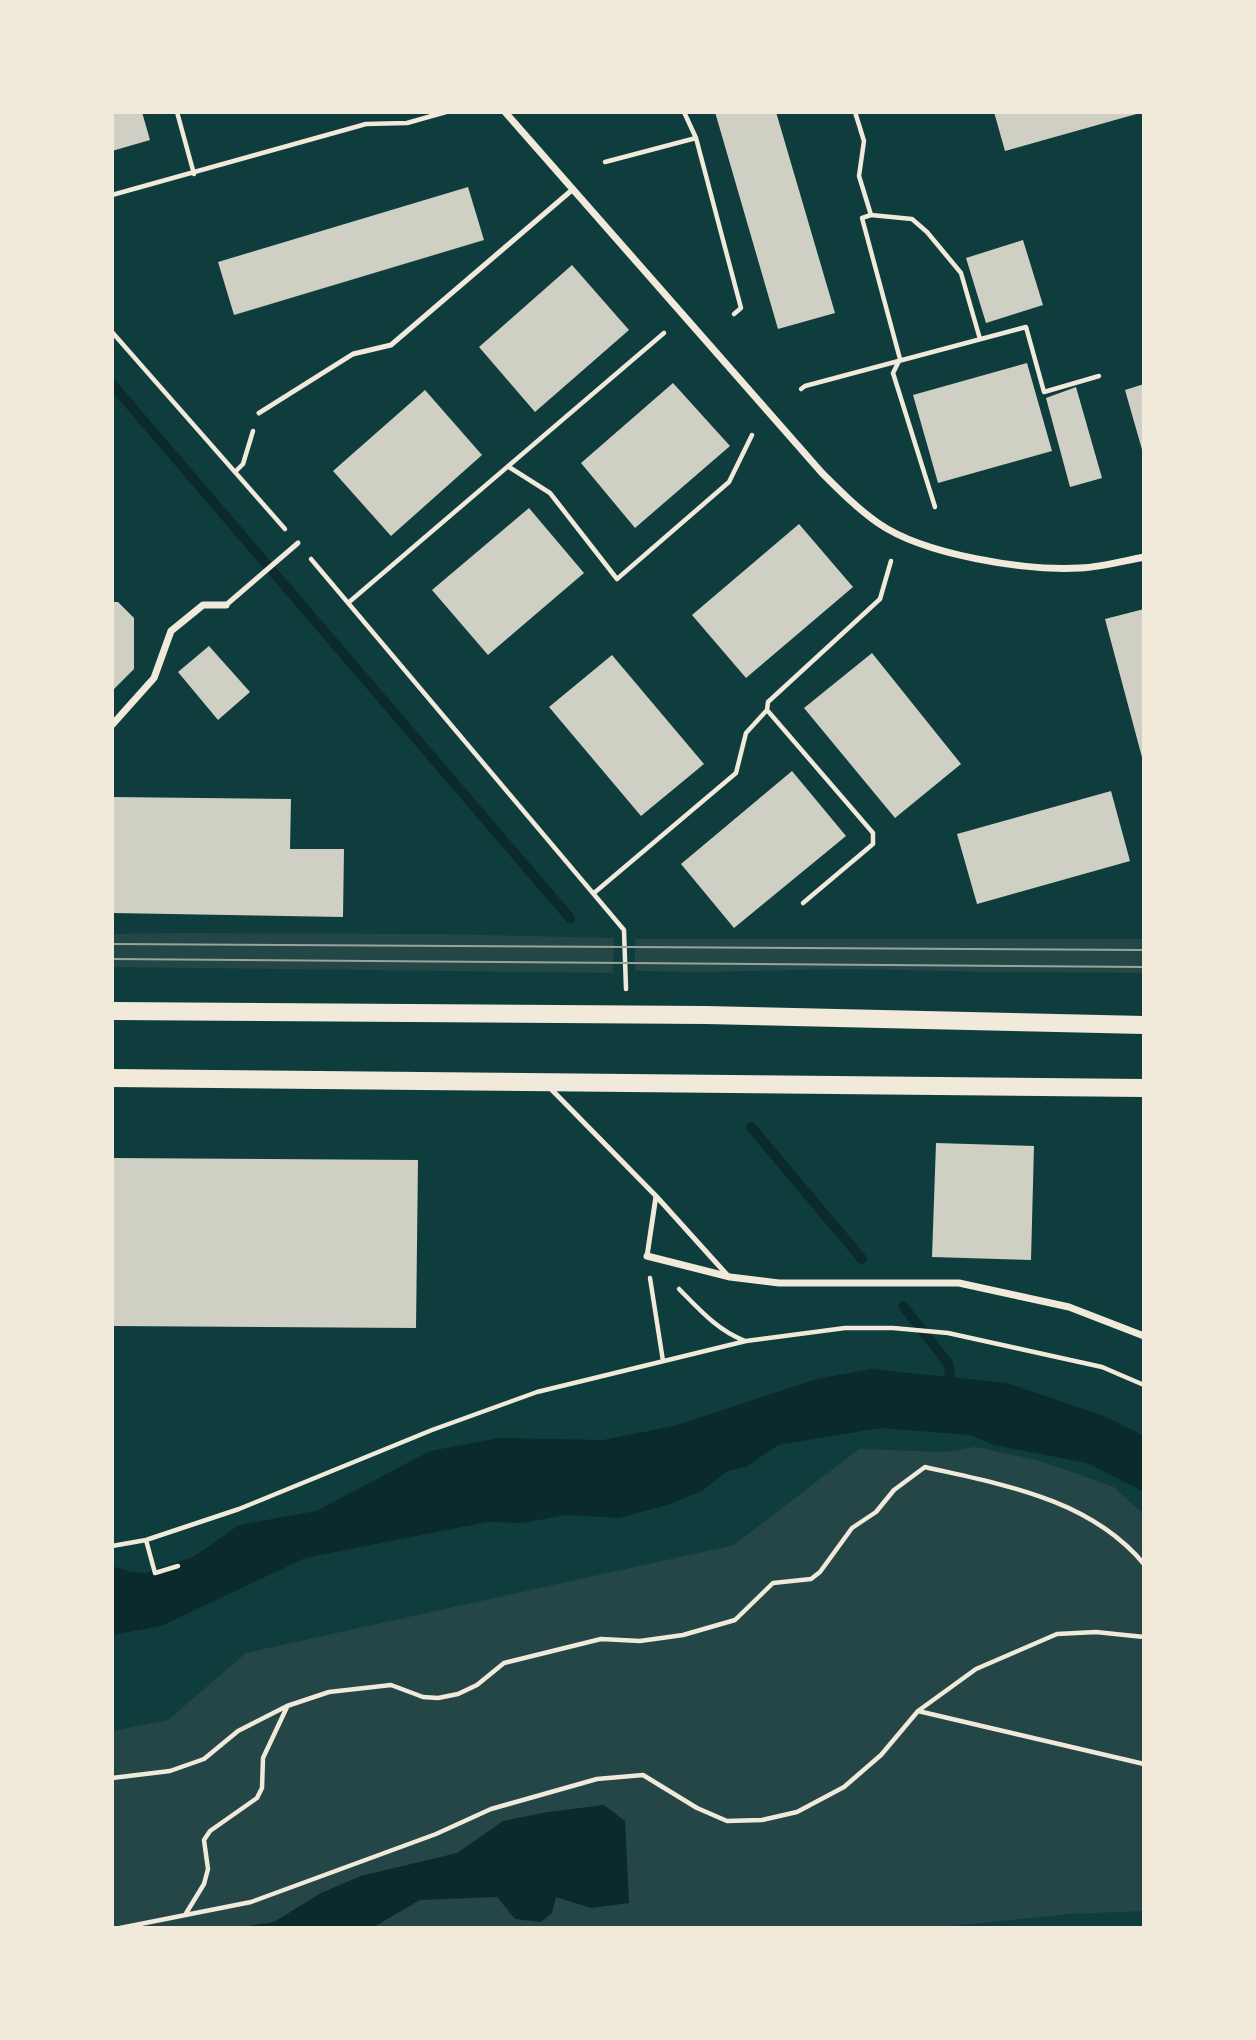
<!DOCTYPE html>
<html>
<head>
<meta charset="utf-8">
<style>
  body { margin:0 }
  #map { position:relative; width:1256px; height:2040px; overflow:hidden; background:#0f3d3e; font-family:Inter,sans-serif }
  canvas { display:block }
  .frame { position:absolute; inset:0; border:114px solid #f1e9da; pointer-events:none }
</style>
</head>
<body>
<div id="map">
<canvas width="1256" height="2040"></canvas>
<div class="frame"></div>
</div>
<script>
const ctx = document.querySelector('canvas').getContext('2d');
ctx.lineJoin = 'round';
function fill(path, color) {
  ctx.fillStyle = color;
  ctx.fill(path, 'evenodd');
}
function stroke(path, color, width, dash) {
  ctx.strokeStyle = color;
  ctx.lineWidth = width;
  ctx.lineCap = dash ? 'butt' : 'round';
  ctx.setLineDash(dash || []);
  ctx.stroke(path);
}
fill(new Path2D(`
  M180,933L439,934L614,938L613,973L112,967V934Z
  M635,939H1144V973L990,972L848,969L704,972L635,971Z
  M975,1447L1037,1460L1114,1487L1144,1515V1911L1069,1914L931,1928H112V1731L168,1720L246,1653L734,1545L859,1449L945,1452Z`), '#244646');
fill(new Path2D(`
  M871,1369L1007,1383L1104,1416L1144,1436V1492L1087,1463L994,1445L970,1435L881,1428L778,1445L746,1467L727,1471L702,1491L667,1505L619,1518L566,1515L522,1523L487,1522L305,1558L161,1626L112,1635V1566L131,1572L145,1573L193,1557L239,1525L316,1511L430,1451L499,1438L603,1440L674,1426L817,1379Z
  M604,1805L625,1821L629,1903L591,1908L556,1897L552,1913L541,1922L515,1919L497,1897L420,1900L372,1928H235L274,1922L321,1893L361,1876L457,1853L503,1821L548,1812Z`), '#0a2a2b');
stroke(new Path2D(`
  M112,384L570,918
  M751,1127L862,1259
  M903,1306L948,1363L952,1389`), '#0a2a2b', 10);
fill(new Path2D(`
  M112,112H142L150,140L112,151Z
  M715,112H776L835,313L778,329Z
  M994,112H1140V113L1005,151Z
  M468,187L484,240L234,315L218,262Z
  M1023,240L1043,305L986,323L966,258Z
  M572,265L629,330L535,412L479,347Z
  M1027,363L1052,451L938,483L913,395Z
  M673,383L730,446L635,528L581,463Z
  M1144,384V453H1143L1125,390Z
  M1076,387L1102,478L1070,487L1046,398Z
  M425,390L482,455L391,536L333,471Z
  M529,508L584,573L488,655L432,590Z
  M799,524L853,587L746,678L692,615Z
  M112,602H118L134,618V669L112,691Z
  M1144,609V761H1143L1105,619Z
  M209,646L250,692L218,720L178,672Z
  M872,653L961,764L895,818L804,708Z
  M612,655L704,764L641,816L549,707Z
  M792,771L846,836L734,928L681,864Z
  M1111,791L1130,861L977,904L957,834Z
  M112,797L291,799L290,849H344L343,917L112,913Z
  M936,1143L1034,1146L1031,1260L932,1257Z
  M112,1158L418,1160L416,1328L112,1326Z`), '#cfcfc3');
stroke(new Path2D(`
  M177,112L194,174
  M684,112L696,138L741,308L734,314
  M855,112L864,141L859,176L871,215L862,218L900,359L893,373L935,507
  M605,162L696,138
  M112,195L366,124L407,123L446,112
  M871,215L912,219L927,232L961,273L980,339
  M112,332L285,529
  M801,389L805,386L1026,327L1044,392L1099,376
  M509,467L550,493L617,579L729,482L752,435
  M235,472L243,464L253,431
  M311,559L624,930L626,989
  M348,603L664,333
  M767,710L873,833V844L803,903
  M594,893L736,773L746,733L767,710L768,702L880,599L891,561
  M650,1278L663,1361
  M679,1289C700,1310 717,1330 745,1341
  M146,1540L155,1573
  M112,1546L146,1540L239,1509L432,1430L537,1392L746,1341L845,1328H893L948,1333L1102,1367L1144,1385
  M155,1573L178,1566
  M918,1711L1144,1764
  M112,1778L170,1771L204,1759L238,1731L287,1706L329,1692L391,1685L423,1697L438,1698L458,1694L477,1685L504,1663L601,1639L640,1641L683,1635L735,1620L773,1583L811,1579L820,1572L852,1528L876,1512L894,1490L925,1467C1004,1485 1090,1499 1144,1564
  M185,1915L204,1884L208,1869L204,1840L210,1831L257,1798L262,1788L263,1758L287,1707
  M120,1928L251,1902L436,1834L491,1809L597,1779L643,1775L697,1808L727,1821L762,1820L797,1812L844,1787L881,1755L918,1711L976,1669L1057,1634L1096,1632L1144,1637`), '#f1e9da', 4.5);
stroke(new Path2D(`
  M259,413L353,354L391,345L572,190
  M226,605L298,543
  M550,1088L656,1196L647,1256
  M656,1196L729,1277`), '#f1e9da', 5);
stroke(new Path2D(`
  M505,112L822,473C840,491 858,509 878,523C924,555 1025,571 1080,568C1101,567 1123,561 1144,557
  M112,725L154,678L171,631L203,605H226
  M647,1256L730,1277L779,1283H959L1069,1307L1144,1336`), '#f1e9da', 7);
stroke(new Path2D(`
  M112,1011L706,1015L1144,1025
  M112,1078L1144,1088`), '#f1e9da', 18);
stroke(new Path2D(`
  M112,944L1144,950
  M112,959L1144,967`), '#97a49c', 2);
</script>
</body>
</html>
